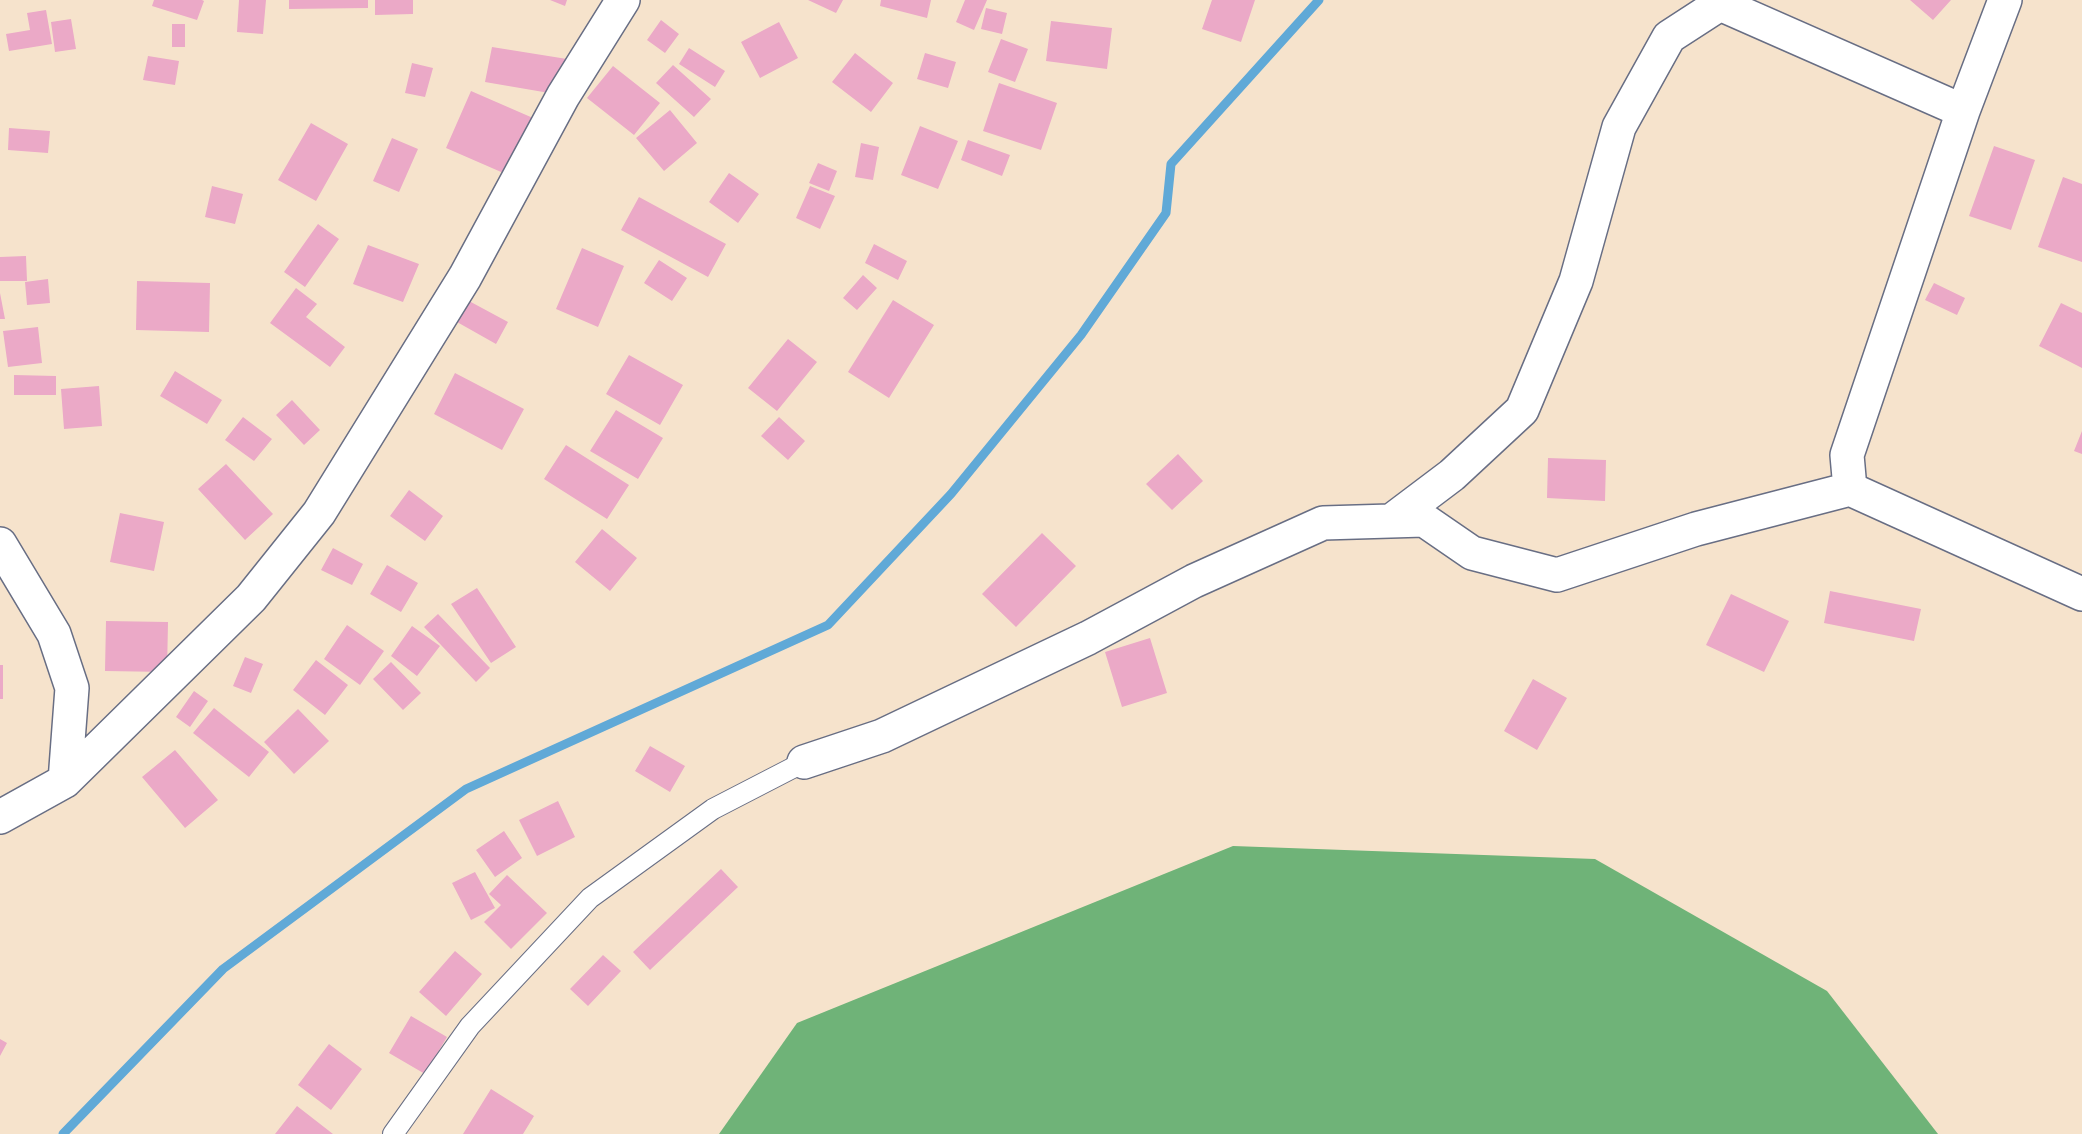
<!DOCTYPE html>
<html>
<head>
<meta charset="utf-8">
<style>
  body { margin:0 }
  canvas { display:block; background:#f6e3cc }
</style>
</head>
<body>
<canvas width="2082" height="1134"></canvas>
<script>
const ctx = document.querySelector('canvas').getContext('2d');
ctx.lineJoin = 'round';
function fill(path, color) {
  ctx.fillStyle = color;
  ctx.fill(path, 'evenodd');
}
function stroke(path, color, width, dash) {
  ctx.strokeStyle = color;
  ctx.lineWidth = width;
  ctx.lineCap = dash ? 'butt' : 'round';
  ctx.setLineDash(dash || []);
  ctx.stroke(path);
}
fill(new Path2D(`
  M1233,846L1595,859L1827,991L1938,1134H719L797,1023Z`), '#6fb378');
stroke(new Path2D(`
  M63,1134L223,969L466,789L828,625L951,494L1081,335L1166,213L1171,164L1319,0`), '#60a9d7', 9);
fill(new Path2D(`
  M154,0H202L204,1L197,20L152,6Z
  M239,0H266L263,34L237,32Z
  M289,0H368V8L289,9Z
  M375,0H413V14L375,15Z
  M550,0H567L565,6Z
  M808,0H843L836,13Z
  M881,0H931L927,18L880,6Z
  M965,0H987L974,30L956,22Z
  M1212,0H1255L1241,42L1202,29Z
  M1910,0H1951L1933,20Z
  M986,8L1007,13L1002,34L981,29Z
  M46,10L52,44L9,51L6,34L30,30L27,13Z
  M71,19L76,49L55,52L51,22Z
  M661,20L679,34L665,53L647,40Z
  M1051,21L1112,28L1107,69L1046,61Z
  M779,22L798,58L760,78L741,42Z
  M172,24H185V47H172Z
  M1001,39L1028,49L1015,82L988,72Z
  M492,47L567,59L561,95L485,82Z
  M689,48L725,71L715,87L679,64Z
  M855,53L893,83L871,112L832,82Z
  M925,53L956,62L948,88L917,79Z
  M148,56L179,61L175,85L143,80Z
  M412,63L433,68L425,97L405,93Z
  M673,65L711,99L694,117L656,83Z
  M613,66L660,103L634,135L587,98Z
  M999,83L1057,103L1041,150L983,131Z
  M471,91L533,118L508,175L446,148Z
  M670,110L697,143L664,171L636,138Z
  M311,123L348,144L316,201L278,180Z
  M920,126L958,141L938,189L901,175Z
  M9,128L50,131L48,153L8,150Z
  M392,138L418,149L399,192L373,181Z
  M968,140L1010,155L1002,176L961,160Z
  M861,143L879,147L873,180L855,177Z
  M1994,146L2035,160L2011,230L1969,216Z
  M818,163L837,171L829,191L809,183Z
  M729,173L759,194L738,223L709,202Z
  M2063,177L2082,184V262L2038,247Z
  M212,186L243,194L235,224L205,217Z
  M810,186L835,196L820,229L796,218Z
  M639,197L726,244L708,277L621,230Z
  M318,224L339,239L305,287L284,272Z
  M874,244L907,261L898,280L865,263Z
  M368,245L419,264L403,302L353,284Z
  M582,248L624,266L598,327L556,309Z
  M26,256L27,281H0V257Z
  M659,260L687,278L672,301L644,283Z
  M863,275L877,288L857,310L843,298Z
  M48,279L50,303L27,305L25,282Z
  M137,281L210,283L209,332L136,330Z
  M1934,283L1965,298L1957,315L1925,300Z
  M296,288L317,304L306,317L345,347L330,367L270,323Z
  M0,293L5,319H0Z
  M893,300L934,325L889,398L848,372Z
  M469,301L508,322L496,344L457,322Z
  M2061,303L2082,313V368L2039,346Z
  M38,327L42,363L8,367L3,331Z
  M788,339L817,362L777,411L748,388Z
  M629,355L683,385L660,425L606,394Z
  M175,371L222,400L207,424L160,396Z
  M455,373L524,409L502,450L434,414Z
  M14,375L56,376V395H14Z
  M99,386L102,426L64,429L61,389Z
  M292,400L320,430L304,445L276,415Z
  M616,410L663,438L638,479L590,451Z
  M243,417L272,439L254,461L225,440Z
  M779,417L805,441L788,460L761,436Z
  M2082,431V454L2074,451Z
  M566,445L629,485L607,519L544,479Z
  M1178,454L1203,481L1172,510L1146,484Z
  M1548,458L1606,460L1605,501L1547,498Z
  M226,464L273,514L245,540L198,489Z
  M409,490L443,516L425,541L390,516Z
  M120,513L164,522L154,571L110,562Z
  M602,529L637,558L610,591L575,562Z
  M1042,533L1076,566L1016,627L982,594Z
  M333,548L363,564L352,585L321,570Z
  M387,565L418,583L401,612L370,594Z
  M477,588L516,647L491,663L451,604Z
  M1830,591L1921,609L1914,641L1824,623Z
  M1731,594L1789,621L1764,672L1706,645Z
  M438,614L490,668L476,682L424,627Z
  M106,621L168,622L167,672L105,671Z
  M347,625L384,651L360,685L324,659Z
  M412,626L440,646L417,676L391,656Z
  M1150,638L1167,693L1122,707L1105,652Z
  M245,657L263,664L251,693L233,686Z
  M316,660L348,685L325,715L293,690Z
  M391,662L421,693L403,710L373,679Z
  M0,665H3V699H0Z
  M1533,679L1567,698L1537,750L1504,731Z
  M194,691L208,701L190,727L176,717Z
  M214,708L269,752L249,777L193,733Z
  M298,709L329,741L294,774L264,742Z
  M650,746L685,766L670,792L635,771Z
  M175,750L218,800L185,828L142,777Z
  M558,801L575,837L537,856L519,820Z
  M504,831L522,858L495,877L476,850Z
  M721,869L738,887L650,970L633,952Z
  M475,872L495,908L471,920L452,883Z
  M507,875L547,913L511,949L484,922L501,905L489,894Z
  M455,951L482,974L446,1016L419,992Z
  M603,955L621,971L588,1006L570,989Z
  M411,1016L447,1037L425,1074L389,1053Z
  M0,1039L7,1043L0,1056Z
  M329,1044L362,1069L331,1110L298,1085Z
  M491,1089L534,1116L523,1134H463Z
  M297,1106L333,1134H275Z`), '#eba9c7');
const lane = new Path2D(`
  M393,1134L470,1026L590,898L713,809L804,762`);
const street = new Path2D(`
  M2005,0L1963,111L1847,455L1850,489L2082,594
  M1391,521L1452,475L1522,410L1576,281L1619,127L1669,37L1720,4L1963,111
  M0,544L54,634L72,688L65,781
  M804,762L882,736L1088,638L1194,581L1323,523L1424,520L1472,553L1557,575L1696,529L1850,489
  M0,817L65,781L251,598L319,513L465,277L563,96L623,0`);
stroke(lane, '#686e84', 22);
stroke(street, '#686e84', 36);
stroke(lane, '#fff', 20);
stroke(street, '#fff', 33);
</script>
</body>
</html>
